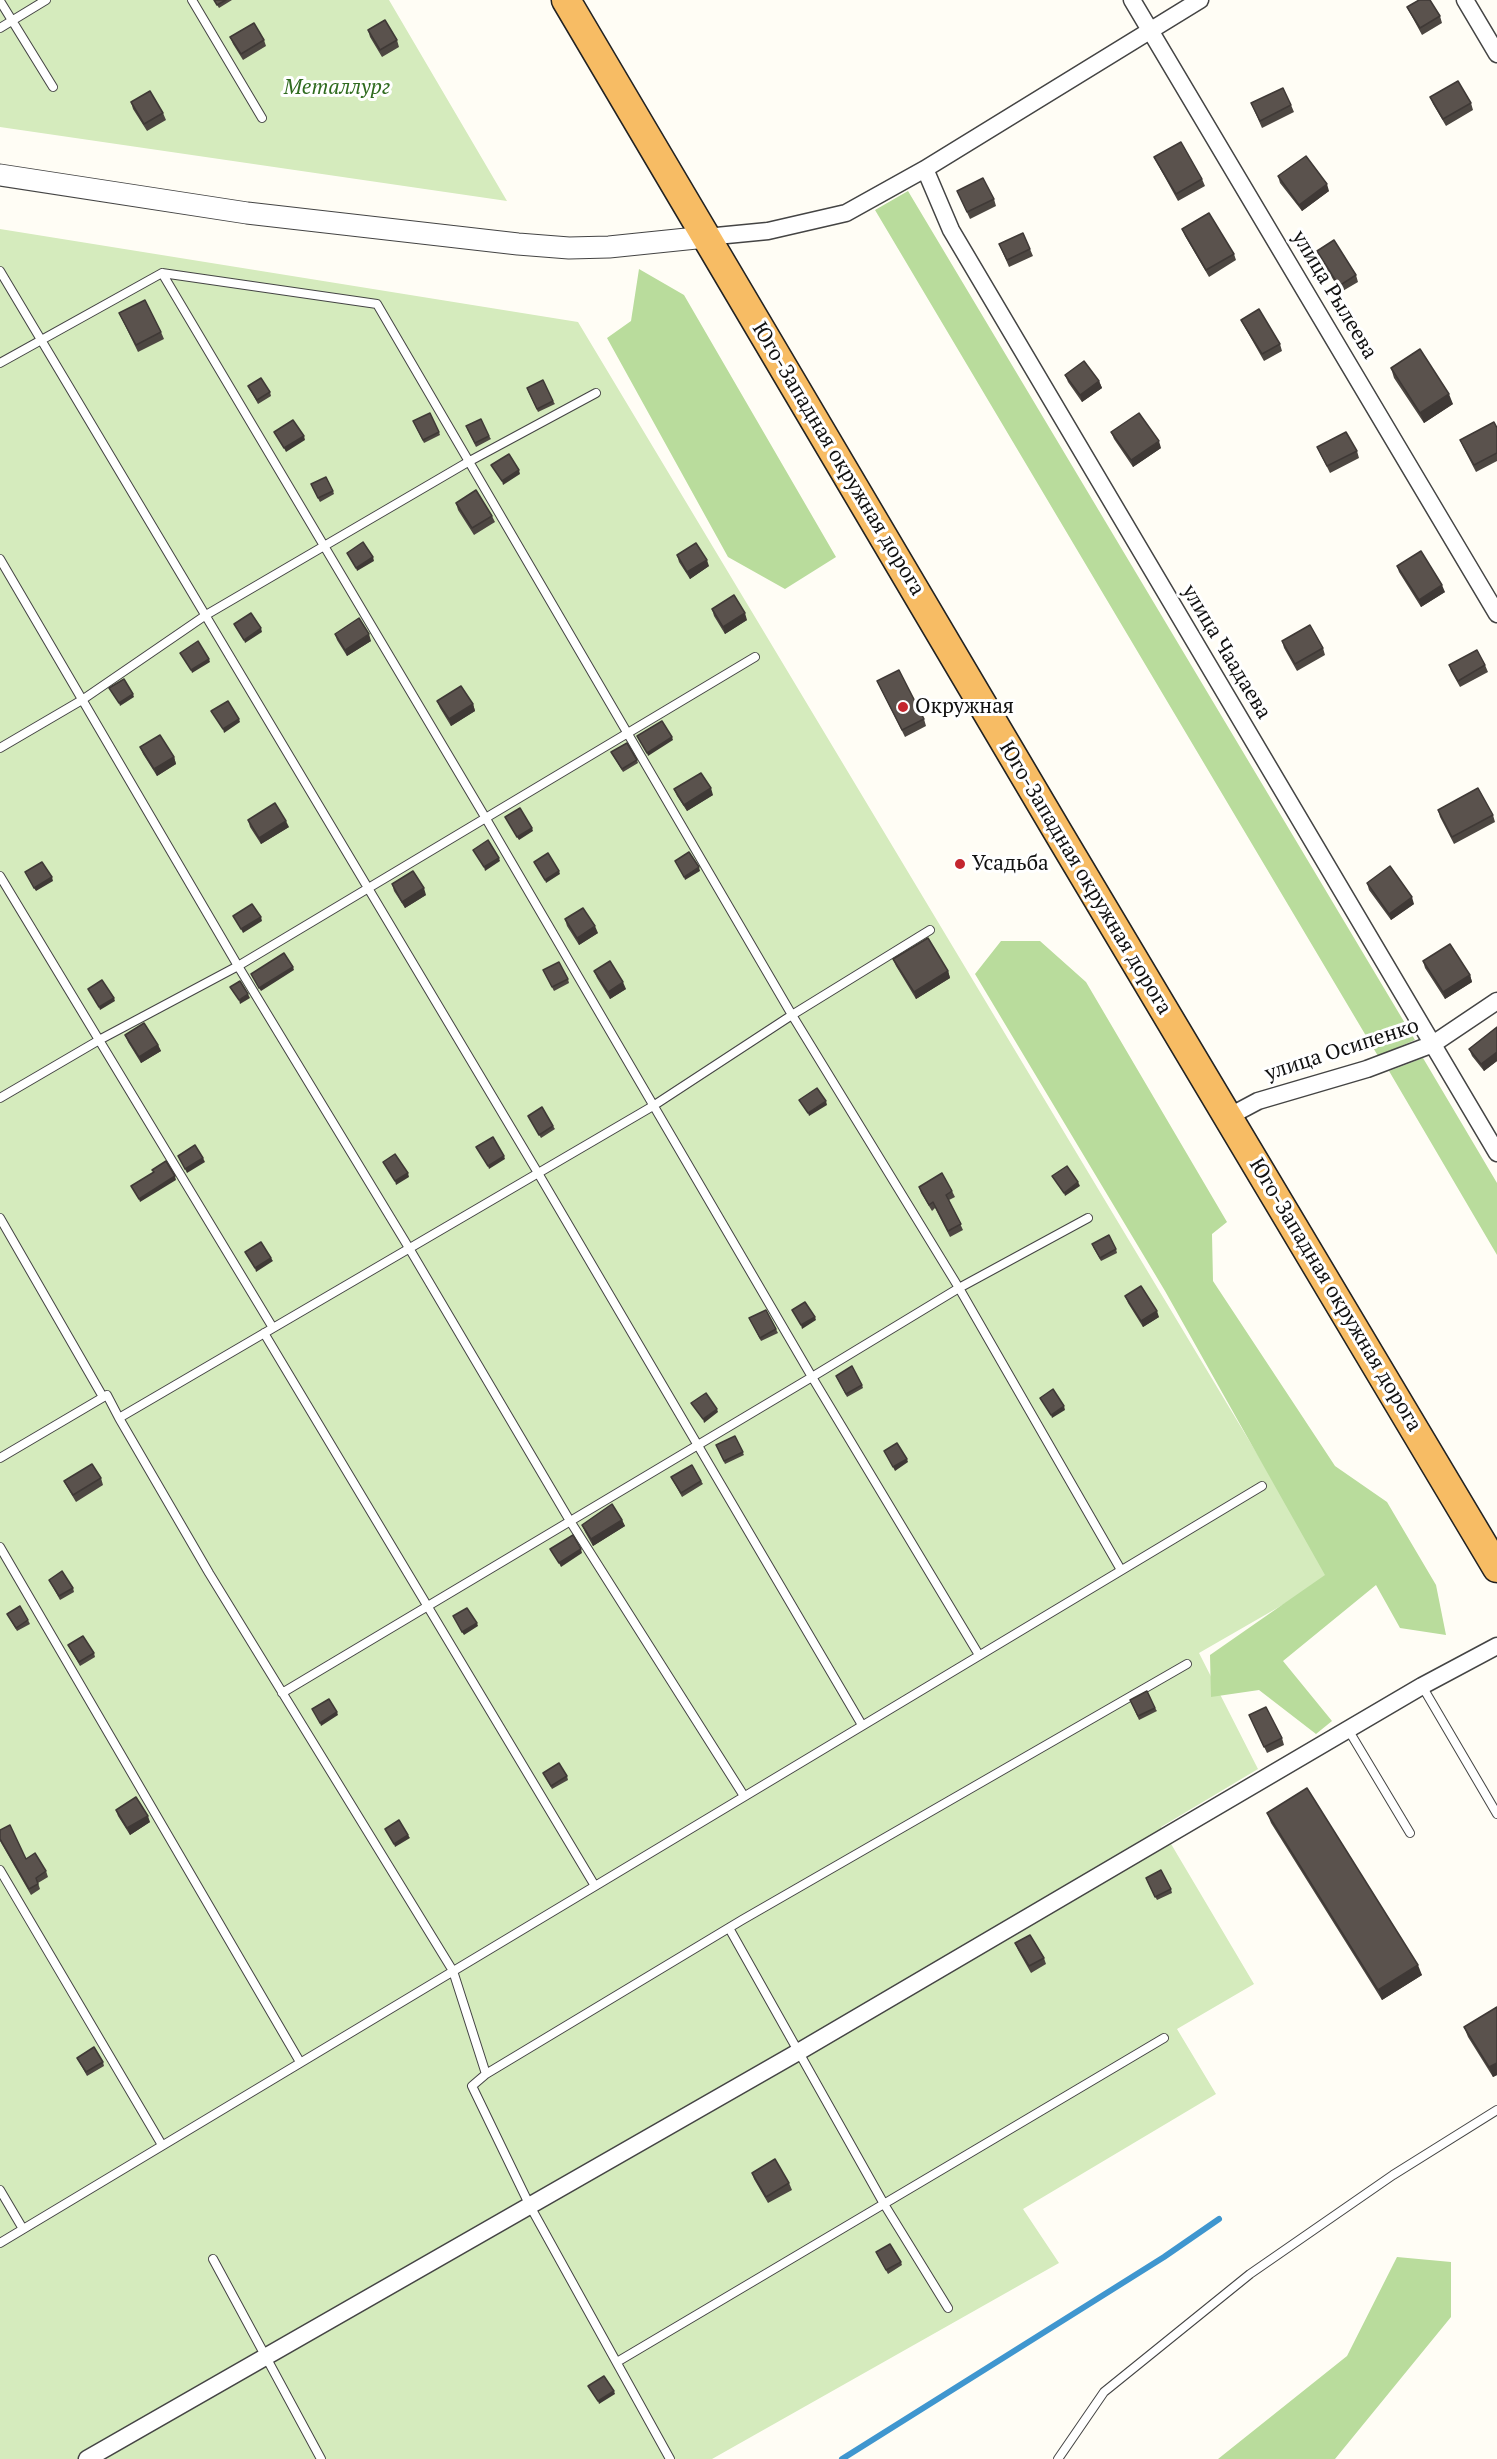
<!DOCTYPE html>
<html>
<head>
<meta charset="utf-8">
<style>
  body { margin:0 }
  canvas { display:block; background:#fffdf5 }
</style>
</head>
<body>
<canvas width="1497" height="2459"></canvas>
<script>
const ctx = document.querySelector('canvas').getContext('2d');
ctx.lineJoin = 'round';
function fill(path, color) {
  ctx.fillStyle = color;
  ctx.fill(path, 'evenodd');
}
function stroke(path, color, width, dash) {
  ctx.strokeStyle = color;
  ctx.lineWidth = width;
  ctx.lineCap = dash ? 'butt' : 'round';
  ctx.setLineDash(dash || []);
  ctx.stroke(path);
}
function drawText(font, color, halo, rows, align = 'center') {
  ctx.font = font + ' "PT Serif",serif';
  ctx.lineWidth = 6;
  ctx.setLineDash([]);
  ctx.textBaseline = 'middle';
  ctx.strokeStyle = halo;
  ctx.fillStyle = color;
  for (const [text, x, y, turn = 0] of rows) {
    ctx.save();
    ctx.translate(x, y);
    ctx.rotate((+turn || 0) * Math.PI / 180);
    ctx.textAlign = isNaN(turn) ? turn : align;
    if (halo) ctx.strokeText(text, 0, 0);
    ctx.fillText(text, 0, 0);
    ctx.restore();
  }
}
fill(new Path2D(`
  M0,0H389L507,201L0,127Z
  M0,229L578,322L1331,1577L1199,1653L1258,1769L1161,1827L1254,1984L1177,2029L1216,2094L1023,2209L1059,2263L712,2459H0Z`), '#d5ebbd');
fill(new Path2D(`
  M908,191L1415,1040L1378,1056L875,210Z
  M639,269L684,295L836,557L785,589L728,557L607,338L631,321Z
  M1001,941H1040L1086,982L1227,1222L1212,1234L1213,1281L1335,1466L1387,1502L1436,1585L1446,1635L1400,1628L1376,1585L1283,1661L1332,1721L1316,1734L1259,1690L1211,1697L1210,1655L1325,1575L1165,1291L975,974Z
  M1423,1058L1497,1183V1255L1389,1071Z
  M1397,2257L1451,2262V2317L1335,2459H1218L1347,2356Z`), '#b9dc9c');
stroke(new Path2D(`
  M842,2459L1164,2257L1219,2219`), '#3f96cf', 6);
const service = new Path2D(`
  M192,0L262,118
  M0,1L53,87
  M0,28L46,0
  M0,271L538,1173L862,1725
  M162,273L485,817L812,1377L959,1288L1088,1218
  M0,363L162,273L377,304L792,1015L959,1288L1121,1570
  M0,559L238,966L409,1248L570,1521L744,1796
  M0,748L82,700L206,615L468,462L596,393
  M0,876L273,1328
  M0,1098L101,1039L238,966L755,657
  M0,1218L103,1397
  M264,1333L595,1886
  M119,1418L209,1573L453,1971L486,2074L472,2086L530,2206L670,2459
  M0,1458L107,1395L119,1418L653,1106L792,1015L930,930
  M0,1547L300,2062
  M1422,1686L1497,1814
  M282,1693L812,1377L979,1655
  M1349,1731L1410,1833
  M0,1870L162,2145
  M729,1928L884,2204L948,2308
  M486,2074L742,1920L1187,1664
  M0,2190L23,2229
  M0,2243L1262,1486
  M213,2259L321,2459
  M617,2362L1164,2038
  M1058,2459L1104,2392L1250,2274L1393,2175L1497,2110`);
const minor = new Path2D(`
  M1132,0L1497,614
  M1465,0L1497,54
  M925,169L951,230L1497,1153
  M706,237L768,231L846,213L925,169L1200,0
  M1228,1117L1258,1101L1367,1069L1433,1044L1497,1001
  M87,2459L800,2051L1422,1686L1497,1646`);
const tertiary = new Path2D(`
  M0,175L247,213L518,244L569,248L609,247L706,237`);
const trunk = new Path2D(`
  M566,0L1059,834L1497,1568`);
stroke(service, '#444', 10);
stroke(minor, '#444', 19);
stroke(tertiary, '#444', 23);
stroke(trunk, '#222', 31);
stroke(service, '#fff', 8);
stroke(minor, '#fff', 16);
stroke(tertiary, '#fff', 21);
stroke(trunk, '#f7bc64', 28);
fill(new Path2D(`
  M214,0H232L219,8Z
  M1407,7L1440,16L1442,23L1422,35L1410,13Z
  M368,30L397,40L399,47L382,57L370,37Z
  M230,37L264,40L266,46L243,60L233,44Z
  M1430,97L1471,103L1473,110L1446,126L1433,104Z
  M131,102L163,113L166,120L147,131L133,109Z
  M1251,103L1291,105L1294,112L1262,128Z
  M1154,157L1202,179L1205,186L1178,201L1157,163Z
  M1278,176L1329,191L1302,211L1280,183Z
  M957,191L994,199L996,206L970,219Z
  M1182,229L1234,254L1236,260L1209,277L1185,236Z
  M999,244L1030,249L1033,256L1009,267Z
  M1317,251L1356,275L1358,282L1341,292L1319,257Z
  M119,313L161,332L164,339L138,352Z
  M1241,320L1280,344L1282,351L1264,361L1244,326Z
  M1391,368L1453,404L1424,423L1394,378Z
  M1065,375L1099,381L1102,388L1082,402L1068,382Z
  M248,386L270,392L271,396L258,404Z
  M528,391L553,401L555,404L538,412Z
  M415,425L439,432L440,435L424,443Z
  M1497,428V461L1476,472L1463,447L1460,440Z
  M467,429L489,436L491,439L476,447Z
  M1111,432L1161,448L1133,467L1114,439Z
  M1317,447L1357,451L1359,458L1330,473Z
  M312,487L333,491L334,494L320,502Z
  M456,503L492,516L495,522L474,535L458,510Z
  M677,555L709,566L690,579L679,562Z
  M1397,566L1445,592L1421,607L1399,572Z
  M712,609L747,620L725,634L714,616Z
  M335,634L371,641L347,656L337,640Z
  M1282,641L1323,648L1325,655L1297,671L1284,648Z
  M1449,665H1485L1488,672L1460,687L1451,671Z
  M877,681L924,719L926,726L905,737Z
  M437,701L473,704L475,711L451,726L440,708Z
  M140,747L174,757L176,764L157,776L143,754Z
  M611,752L637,760L638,763L623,772Z
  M674,789L713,795L687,811L677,796Z
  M1438,810L1493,815L1495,822L1454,844L1440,817Z
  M248,820L289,827L261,844L250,827Z
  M1367,883L1414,904L1391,920L1369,890Z
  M392,884L426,895L405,908L394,891Z
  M565,919L598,933L579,945L567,926Z
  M893,959L948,971L950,978L916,999L896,966Z
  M1423,961L1470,975L1472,982L1445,999L1425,968Z
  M543,970L568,979L569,983L554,991Z
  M594,971L626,989L610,999L597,978Z
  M1497,1027V1061L1484,1071L1472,1056L1469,1049Z
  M125,1035L158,1045L161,1051L141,1063L128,1042Z
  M528,1116L553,1126L555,1129L541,1138Z
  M919,1187L952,1191L955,1197L949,1200L963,1230L950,1237L935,1208L932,1211L921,1193Z
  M1093,1247L1116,1249L1117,1253L1101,1261Z
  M1125,1296L1159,1317L1143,1327L1128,1303Z
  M749,1318L776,1329L778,1333L761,1341Z
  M836,1376L862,1385L863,1388L847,1397Z
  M735,1436L744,1455L725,1464L716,1445Z
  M671,1477L701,1481L703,1484L682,1497Z
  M101,1478L103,1485L76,1502L67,1487L64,1481Z
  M622,1520L625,1526L593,1546L585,1532L582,1525Z
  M49,1580L73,1588L74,1592L60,1600Z
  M7,1614L28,1620L30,1624L17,1631Z
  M68,1645L94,1653L95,1657L80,1666Z
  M1130,1700L1155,1708L1157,1711L1139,1720Z
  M1249,1715L1282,1738L1284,1745L1267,1753Z
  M543,1773L567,1776L568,1780L552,1789Z
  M116,1810L150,1822L130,1835L118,1816Z
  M1267,1813L1422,1975L1382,2000L1271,1823Z
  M0,1830L26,1859L46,1871L48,1877L38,1883L40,1889L31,1895L0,1841Z
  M1147,1881L1171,1889L1172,1893L1157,1900Z
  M1015,1943L1044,1958L1046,1964L1031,1973L1018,1950Z
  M1497,2007V2075L1493,2077L1468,2037L1464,2027Z
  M77,2058L103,2062L104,2066L87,2076Z
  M752,2173L789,2183L792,2190L768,2203L754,2179Z
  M876,2252L901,2262L902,2265L888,2274Z`), '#4d4742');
fill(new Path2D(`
  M1327,184L1329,191L1302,211L1299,205Z
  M1099,381L1102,388L1082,402L1080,395Z
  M1449,394L1453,404L1424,423L1420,413Z
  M304,436L305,440L286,452L284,448Z
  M1159,441L1161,448L1133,467L1131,460Z
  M519,470L520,474L503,485L502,481Z
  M373,557L374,561L357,571L356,568Z
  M707,560L709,566L690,579L687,572Z
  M1442,585L1445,592L1421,607L1419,600Z
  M745,613L747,620L725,634L723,627Z
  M261,628L262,632L245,643L244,640Z
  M369,634L371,641L347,656L345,650Z
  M209,659L210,662L192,673L191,670Z
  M133,694L134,697L120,706L119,703Z
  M473,704L475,711L451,726L449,719Z
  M239,719L240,722L224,733L223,729Z
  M672,737L673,740L648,756L647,753Z
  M174,757L176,764L157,776L154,769Z
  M711,788L713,795L687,811L684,805Z
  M286,821L289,827L261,844L259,838Z
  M532,828L533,831L519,840L517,837Z
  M499,858L500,861L485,871L484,867Z
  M699,867L700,871L685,880L684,877Z
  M559,871L560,874L546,883L545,880Z
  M52,877L53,881L36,891L34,888Z
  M424,888L426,895L405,908L402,902Z
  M1412,897L1414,904L1391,920L1389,914Z
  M261,917L262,921L243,933L241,929Z
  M595,926L598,933L579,945L577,938Z
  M293,967L294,970L261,991L259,988Z
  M948,971L950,978L916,999L914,992Z
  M1470,975L1472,982L1445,999L1443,992Z
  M623,982L626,989L610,999L608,992Z
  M248,994L250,998L240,1004L239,1000Z
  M114,998L115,1001L100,1010L99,1007Z
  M158,1045L161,1051L141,1063L139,1057Z
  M1497,1052V1061L1484,1071L1481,1064Z
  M826,1101L827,1105L809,1116L808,1113Z
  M504,1156L505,1159L489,1169L488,1166Z
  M203,1158L205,1162L187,1173L185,1169Z
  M408,1173L409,1177L396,1185L395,1181Z
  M175,1176L176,1180L140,1202L139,1199Z
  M1078,1182L1080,1186L1065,1196L1064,1193Z
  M271,1258L273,1261L256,1272L255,1268Z
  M1157,1311L1159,1317L1143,1327L1141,1321Z
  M815,1317L816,1320L802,1329L801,1325Z
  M1064,1406L1065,1410L1052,1418L1051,1415Z
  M717,1409L718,1412L704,1423L703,1419Z
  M907,1459L908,1462L895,1471L893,1467Z
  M622,1520L625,1526L593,1546L591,1539Z
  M581,1549L582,1553L561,1567L559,1563Z
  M477,1623L478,1626L464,1635L462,1632Z
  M337,1712L338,1715L321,1726L320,1723Z
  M148,1816L150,1822L130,1835L127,1828Z
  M408,1835L410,1838L395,1847L394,1844Z
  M1418,1965L1422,1975L1382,2000L1378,1990Z
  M1497,2063V2075L1493,2077L1489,2067Z
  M614,2391L615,2394L599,2404L598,2401Z`), '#3f3936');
const building = new Path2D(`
  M214,0H226L217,5Z
  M1419,0H1430L1440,16L1420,28L1407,7Z
  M385,20L397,40L380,50L368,30Z
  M254,23L264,40L241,54L230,37Z
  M1458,81L1471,103L1443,119L1430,97Z
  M1283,88L1291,105L1260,121L1251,103Z
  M150,91L163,113L144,124L131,102Z
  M1181,142L1202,179L1176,194L1154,157Z
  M1306,156L1327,184L1299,205L1278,176Z
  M983,178L994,199L967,212L957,191Z
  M1209,213L1234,254L1206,270L1182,229Z
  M1023,233L1030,249L1007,260L999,244Z
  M1334,240L1356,275L1339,286L1317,251Z
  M145,300L161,332L136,345L119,313Z
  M1259,309L1280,344L1262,354L1241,320Z
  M1420,349L1449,394L1420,413L1391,368Z
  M1084,361L1099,381L1080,395L1065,375Z
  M261,378L270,392L257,400L248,386Z
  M543,380L553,401L537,409L527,388Z
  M430,413L439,432L423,440L413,421Z
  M1139,413L1159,441L1131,460L1111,432Z
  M481,419L489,436L475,443L466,426Z
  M293,420L304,436L284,448L274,432Z
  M1494,422L1497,428V453L1474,465L1460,440Z
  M1346,432L1357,451L1327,466L1317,447Z
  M509,454L519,470L502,481L491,465Z
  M326,477L333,491L318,498L311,484Z
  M476,490L492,516L472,528L456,503Z
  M363,542L373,557L356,568L347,553Z
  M696,543L707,560L687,572L677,555Z
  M1421,551L1442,585L1419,600L1397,566Z
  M734,595L745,613L723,627L712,609Z
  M251,613L261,628L244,640L234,624Z
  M359,618L369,634L345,650L335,634Z
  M1310,625L1323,648L1295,664L1282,641Z
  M198,641L209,659L191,670L180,653Z
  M1477,650L1485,665L1458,681L1449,665Z
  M899,670L924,719L902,730L877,681Z
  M124,679L133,694L119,703L109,688Z
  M461,686L473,704L449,719L437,701Z
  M228,701L239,719L223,729L211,711Z
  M662,721L672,737L647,753L637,736Z
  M160,735L174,757L154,769L140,747Z
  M627,743L637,760L622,769L611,752Z
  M701,773L711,788L684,805L674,789Z
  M1478,788L1493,815L1452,837L1438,810Z
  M275,803L286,821L259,838L248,820Z
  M520,808L532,828L517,837L505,817Z
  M488,840L499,858L484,867L473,850Z
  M689,852L699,867L684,877L675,861Z
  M548,853L559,871L545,880L534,862Z
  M42,862L52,877L34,888L25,872Z
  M1390,866L1412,897L1389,914L1367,883Z
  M413,871L424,888L402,902L392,884Z
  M252,904L261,917L241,929L233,916Z
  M583,908L595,926L577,938L565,919Z
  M928,938L948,971L914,992L893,959Z
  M1450,944L1470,975L1443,992L1423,961Z
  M284,953L293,967L259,988L251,974Z
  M610,961L623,982L608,992L594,971Z
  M559,962L568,979L552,987L543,970Z
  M102,980L114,998L99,1007L88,989Z
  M240,981L248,994L239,1000L230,987Z
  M144,1023L158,1045L139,1057L125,1035Z
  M1497,1027V1052L1481,1064L1469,1049Z
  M817,1088L826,1101L808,1113L799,1100Z
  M542,1107L553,1126L539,1135L528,1116Z
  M493,1137L504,1156L488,1166L476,1147Z
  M195,1145L203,1158L185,1169L178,1156Z
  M395,1154L408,1173L395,1181L383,1162Z
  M166,1161L175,1176L139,1199L131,1186L154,1172L152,1170Z
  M1067,1166L1078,1182L1064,1193L1052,1176Z
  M942,1173L952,1191L946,1195L961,1224L948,1231L933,1202L929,1205L919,1187Z
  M1109,1235L1116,1249L1100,1258L1092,1244Z
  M261,1242L271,1258L255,1268L245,1252Z
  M1141,1286L1157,1311L1141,1321L1125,1296Z
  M805,1302L815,1317L801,1325L792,1310Z
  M766,1310L776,1329L760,1338L749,1318Z
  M852,1366L862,1385L846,1394L836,1376Z
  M1053,1389L1064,1406L1051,1415L1040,1398Z
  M706,1393L717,1409L703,1419L691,1403Z
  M735,1436L743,1452L724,1461L716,1445Z
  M897,1443L907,1459L893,1467L884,1451Z
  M92,1464L101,1478L73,1495L64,1481Z
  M692,1465L701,1481L681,1493L671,1477Z
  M612,1504L622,1520L591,1539L582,1525Z
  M573,1535L581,1549L559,1563L550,1549Z
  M62,1571L73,1588L59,1596L49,1580Z
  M20,1606L28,1620L16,1628L7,1614Z
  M467,1608L477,1623L462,1632L453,1616Z
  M83,1636L94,1653L79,1662L68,1645Z
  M1147,1691L1155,1708L1138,1716L1130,1700Z
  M329,1699L337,1712L320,1723L312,1709Z
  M1266,1707L1282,1738L1264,1747L1249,1715Z
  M559,1763L567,1776L551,1786L543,1773Z
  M1307,1788L1418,1965L1378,1990L1267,1813Z
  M136,1797L148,1816L127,1828L116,1810Z
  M399,1820L408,1835L394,1844L385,1829Z
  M10,1825L26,1859L35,1853L46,1871L36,1878L38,1884L29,1889L0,1839V1830Z
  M1161,1870L1171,1889L1155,1897L1146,1878Z
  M1030,1935L1044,1958L1029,1966L1015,1943Z
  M1497,2007V2063L1489,2067L1464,2027Z
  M94,2047L103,2062L86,2072L77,2058Z
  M775,2159L789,2183L766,2197L752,2173Z
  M890,2244L901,2262L886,2270L876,2252Z
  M604,2376L614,2391L598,2401L588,2386Z`);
fill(building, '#5a524d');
stroke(building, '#3f3936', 1.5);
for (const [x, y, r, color] of [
  [903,707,6,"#c4262e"],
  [960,864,6,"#c4262e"]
]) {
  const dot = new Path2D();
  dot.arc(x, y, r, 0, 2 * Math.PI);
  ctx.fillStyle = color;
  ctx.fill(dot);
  stroke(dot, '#fff', 2);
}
drawText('italic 21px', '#2f6b1f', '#fff', [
  ["Металлург",337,88]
]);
drawText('21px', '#111', '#fff', [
  ["улица Рылеева",1334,295,59],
  ["Юго-Западная окружная дорога",838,459,59],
  ["улица Чаадаева",1226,652,59],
  ["Юго-Западная окружная дорога",1085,878,59],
  ["улица Осипенко",1342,1050,-18],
  ["Юго-Западная окружная дорога",1335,1295,59]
]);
drawText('21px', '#111', '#fff', [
  ["Окружная",915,707],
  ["Усадьба",972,864]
], 'left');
</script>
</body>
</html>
